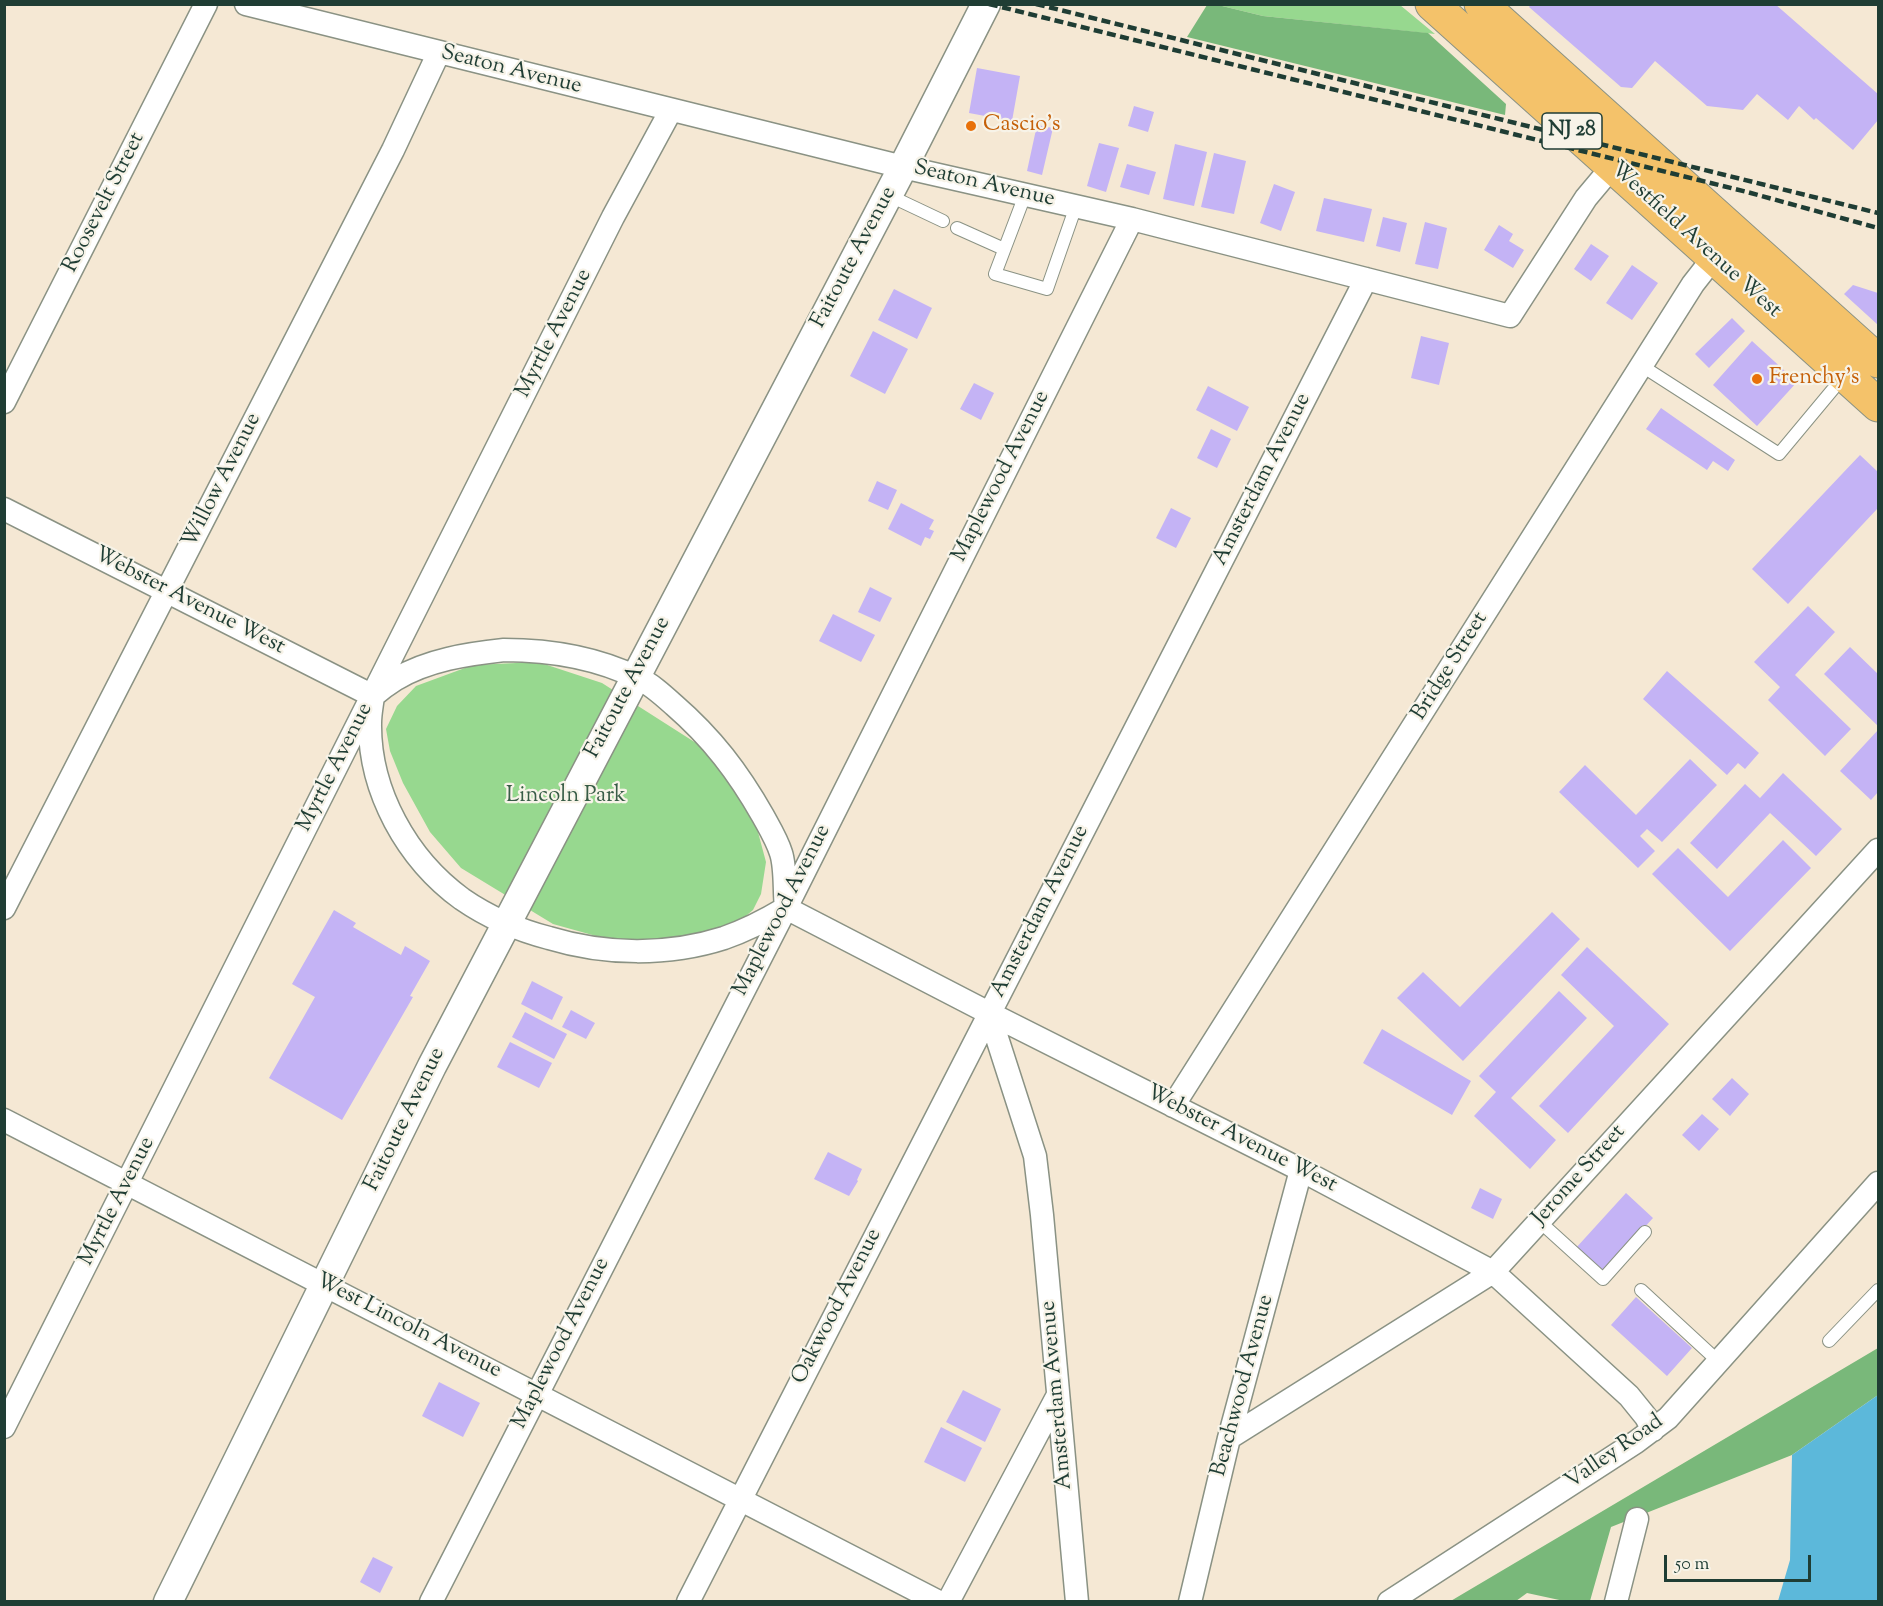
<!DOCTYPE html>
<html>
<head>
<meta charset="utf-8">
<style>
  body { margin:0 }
  #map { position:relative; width:1883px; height:1606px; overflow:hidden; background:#f5e8d4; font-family:"Sorts Mill Goudy",serif }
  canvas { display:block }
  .frame { position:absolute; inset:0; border:6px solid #1f3d34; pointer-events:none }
  .scale { position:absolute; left:1664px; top:1555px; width:147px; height:27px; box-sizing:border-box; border:3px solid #1f3d34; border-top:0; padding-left:8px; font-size:18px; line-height:21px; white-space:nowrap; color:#1f3d34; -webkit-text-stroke:4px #f7f3e8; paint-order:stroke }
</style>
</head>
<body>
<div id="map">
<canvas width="1883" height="1606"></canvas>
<div class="frame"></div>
<div class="scale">50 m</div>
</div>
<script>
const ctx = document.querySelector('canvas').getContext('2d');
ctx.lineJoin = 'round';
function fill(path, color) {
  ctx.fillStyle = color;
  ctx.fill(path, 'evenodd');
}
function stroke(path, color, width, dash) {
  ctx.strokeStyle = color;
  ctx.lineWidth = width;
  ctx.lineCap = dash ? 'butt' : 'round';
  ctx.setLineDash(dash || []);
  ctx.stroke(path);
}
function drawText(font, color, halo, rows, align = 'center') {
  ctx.font = font + ' "Sorts Mill Goudy",serif';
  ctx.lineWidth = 4.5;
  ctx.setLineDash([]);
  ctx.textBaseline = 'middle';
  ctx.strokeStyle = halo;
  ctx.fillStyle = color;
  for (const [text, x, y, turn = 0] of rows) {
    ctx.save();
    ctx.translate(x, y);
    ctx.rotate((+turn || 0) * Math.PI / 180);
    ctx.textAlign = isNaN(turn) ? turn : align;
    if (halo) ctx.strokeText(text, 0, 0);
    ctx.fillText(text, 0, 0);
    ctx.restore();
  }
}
fill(new Path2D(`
  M1218,5H1400L1435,34L1263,16Z
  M538,662L602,683L707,750L755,821L766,862L761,894L753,910L734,926L703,939L647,942L596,936L553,924L461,868L430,832L403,783L390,751L386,729L397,706L416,686L473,665Z`), '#97d88f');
fill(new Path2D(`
  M1207,5H1218L1263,16L1428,33L1506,104L1505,115L1187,37Z
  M1878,1348V1395L1792,1455L1611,1527L1590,1601H1564L1527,1593L1516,1601L1449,1602Z`), '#79b87a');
fill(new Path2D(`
  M1878,1395V1601H1778L1790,1560L1792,1455Z`), '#5cb8da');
fill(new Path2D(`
  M1531,4H1775L1878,94V120L1853,150L1816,118L1814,120L1799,106L1788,120L1757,94L1743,110L1707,106L1655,61L1632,88L1621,87L1529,7Z
  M977,68L1020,76L1012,121L969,113Z
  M1134,106L1154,112L1148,132L1128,126Z
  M1037,125L1053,128L1042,175L1027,171Z
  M1099,143L1119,148L1106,192L1087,186Z
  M1175,144L1207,152L1194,206L1163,199Z
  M1214,153L1246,161L1234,214L1201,207Z
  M1127,164L1156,172L1149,195L1120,187Z
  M1274,184L1295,192L1281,231L1260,223Z
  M1324,198L1372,209L1364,242L1316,231Z
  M1383,217L1407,223L1400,252L1376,246Z
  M1425,222L1447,228L1438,269L1415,264Z
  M1499,225L1513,234L1509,241L1524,250L1513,268L1484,250Z
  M1591,244L1609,256L1591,281L1574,269Z
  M1632,265L1658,283L1632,320L1606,303Z
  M1853,285L1878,293V325L1844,294Z
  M894,289L932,308L917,339L878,320Z
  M1732,318L1745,331L1709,368L1695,354Z
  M873,331L908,349L885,394L850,376Z
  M1421,336L1449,343L1439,385L1411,378Z
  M1752,341L1797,382L1757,426L1713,385Z
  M974,383L994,393L981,420L960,409Z
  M1208,386L1249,407L1237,431L1196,410Z
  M1661,408L1735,460L1728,471L1713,461L1707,470L1646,429Z
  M1211,429L1231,439L1217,468L1197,458Z
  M1860,455L1878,472V508L1788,604L1752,569Z
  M877,481L897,490L888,510L868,501Z
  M901,503L934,520L929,529L934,531L930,539L925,537L921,546L888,529Z
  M1171,508L1191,518L1176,548L1156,538Z
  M870,587L892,598L880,622L858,612Z
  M1808,606L1835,632L1795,675L1851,729L1825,756L1768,700L1780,687L1754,662Z
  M833,614L875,635L861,662L819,641Z
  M1850,647L1878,674V726L1824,674Z
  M1667,671L1759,753L1745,769L1738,763L1727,775L1643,699Z
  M1878,730V792L1871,800L1840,771Z
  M1690,759L1717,785L1662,842L1647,829L1640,836L1655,851L1638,868L1559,792L1585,765L1636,815Z
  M1783,773L1842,829L1816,856L1770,813L1717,869L1690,843L1745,784L1760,798Z
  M1783,840L1811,868L1730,951L1652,874L1678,848L1728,897Z
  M334,910L356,923L353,927L401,955L405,946L430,961L410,996L413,997L342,1120L269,1078L315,997L292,984Z
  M1552,912L1580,939L1463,1061L1397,998L1423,972L1460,1007Z
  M1587,947L1669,1024L1568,1133L1539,1106L1614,1026L1561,975Z
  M532,981L563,997L552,1020L521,1004Z
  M1559,991L1587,1018L1511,1098L1556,1140L1530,1169L1474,1116L1496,1092L1479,1076Z
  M571,1010L595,1023L586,1039L562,1027Z
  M525,1012L567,1034L554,1059L512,1037Z
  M1382,1029L1471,1081L1452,1115L1363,1063Z
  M510,1042L552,1063L539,1088L497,1067Z
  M1732,1078L1749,1094L1730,1116L1712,1099Z
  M1702,1114L1719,1129L1699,1151L1682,1135Z
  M828,1152L862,1169L857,1180L858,1181L849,1196L814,1179Z
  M1480,1188L1502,1199L1493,1219L1471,1208Z
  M1626,1193L1653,1218L1602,1274L1575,1249Z
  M1636,1297L1692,1348L1667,1376L1611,1325Z
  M439,1382L480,1403L463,1437L422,1416Z
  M963,1390L1001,1409L985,1442L946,1422Z
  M941,1427L982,1448L965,1482L924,1462Z
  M373,1557L393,1567L380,1593L360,1582Z`), '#c4b3f5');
const service = new Path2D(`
  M888,195L943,221
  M1025,195L995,274L1047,289L1076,206
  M957,228L1004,249
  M1642,366L1779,454L1844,376
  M1539,1221L1603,1279L1645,1232
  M1641,1290L1719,1362
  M1829,1341L1878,1290`);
const minor = new Path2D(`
  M246,4L903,167L1132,219L1510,316L1586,198L1612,167
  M4,402L206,4
  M4,509L373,696
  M504,650C551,650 595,657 638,678C651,684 663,695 674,705C712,738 738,772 763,816C769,827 777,840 781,853C786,868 784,891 786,908C766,920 747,930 724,938C668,956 605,955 549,938C518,930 488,917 462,899C407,859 369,791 370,723C370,714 372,705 373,696C380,690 388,684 396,679C428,660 467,654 504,650Z
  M4,908L393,150L439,52
  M786,908L989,1013L1301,1170L1493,1272L1629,1396L1646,1417L1653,1430
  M989,1013L1035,1156L1042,1215L1077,1602
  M1173,1106L1693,284L1722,247
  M4,1120L939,1602
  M4,1427L613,217L671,110
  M1229,1438L1493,1272L1878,850
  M431,1602L786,908L1132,219
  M688,1602L1366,279
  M948,1602L1058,1395
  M1190,1602L1229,1438L1301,1170
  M1389,1602L1636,1442L1668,1418L1878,1183
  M1616,1602L1637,1519`);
const tertiary = new Path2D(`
  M168,1602L432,1066L903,167L986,4`);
const primary = new Path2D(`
  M1432,4L1878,405
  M1481,4L1878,361`);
stroke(service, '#8a9284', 14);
stroke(minor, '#8a9284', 25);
stroke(tertiary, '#8a9284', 31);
stroke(primary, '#8a9284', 35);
stroke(service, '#fff', 12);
stroke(minor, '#fff', 22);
stroke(tertiary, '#fff', 28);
stroke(primary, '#f4c26a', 33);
stroke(new Path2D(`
  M989,4L1747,192L1878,228
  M1036,4L1878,213`), '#1f3d34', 4.5, [9, 4.5]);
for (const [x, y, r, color] of [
  [971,126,6,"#e8710a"],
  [1757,379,6,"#e8710a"]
]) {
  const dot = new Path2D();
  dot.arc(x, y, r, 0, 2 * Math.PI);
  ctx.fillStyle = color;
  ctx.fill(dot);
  stroke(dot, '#f7f3e8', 2);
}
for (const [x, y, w] of [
  [1572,131,60]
]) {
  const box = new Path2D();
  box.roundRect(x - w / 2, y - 18, w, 36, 4.5);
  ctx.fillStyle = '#f7f3e8';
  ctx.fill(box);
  stroke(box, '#1f3d34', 1.5);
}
drawText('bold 21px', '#1f3d34', null, [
  ["NJ 28",1572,131]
]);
drawText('22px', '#1f3d34', '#f7f3e8', [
  ["Seaton Avenue",511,71,14],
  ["Seaton Avenue",984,185,13],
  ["Roosevelt Street",105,203,-63],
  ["Westfield Avenue West",1695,241,42],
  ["Faitoute Avenue",855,258,-62],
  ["Myrtle Avenue",555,334,-63],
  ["Maplewood Avenue",1002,477,-63],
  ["Amsterdam Avenue",1263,480,-63],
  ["Willow Avenue",223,481,-63],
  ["Webster Avenue West",189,602,27],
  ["Bridge Street",1451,667,-58],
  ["Faitoute Avenue",629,688,-62],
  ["Myrtle Avenue",336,768,-63],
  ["Maplewood Avenue",783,911,-63],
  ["Amsterdam Avenue",1041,912,-63],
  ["Faitoute Avenue",406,1120,-64],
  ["Webster Avenue West",1241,1140,27],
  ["Jerome Street",1580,1176,-48],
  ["Myrtle Avenue",118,1202,-63],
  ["Oakwood Avenue",838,1307,-63],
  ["West Lincoln Avenue",408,1327,27],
  ["Maplewood Avenue",562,1344,-63],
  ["Beachwood Avenue",1244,1386,-75],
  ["Amsterdam Avenue",1058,1395,-95],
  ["Valley Road",1615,1453,-35]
]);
drawText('22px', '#c56008', '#f7f3e8', [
  ["Cascio's",983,126],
  ["Frenchy's",1769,379]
], 'left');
drawText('22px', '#375c46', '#f7f3e8', [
  ["Lincoln Park",566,797]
]);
</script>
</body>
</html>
